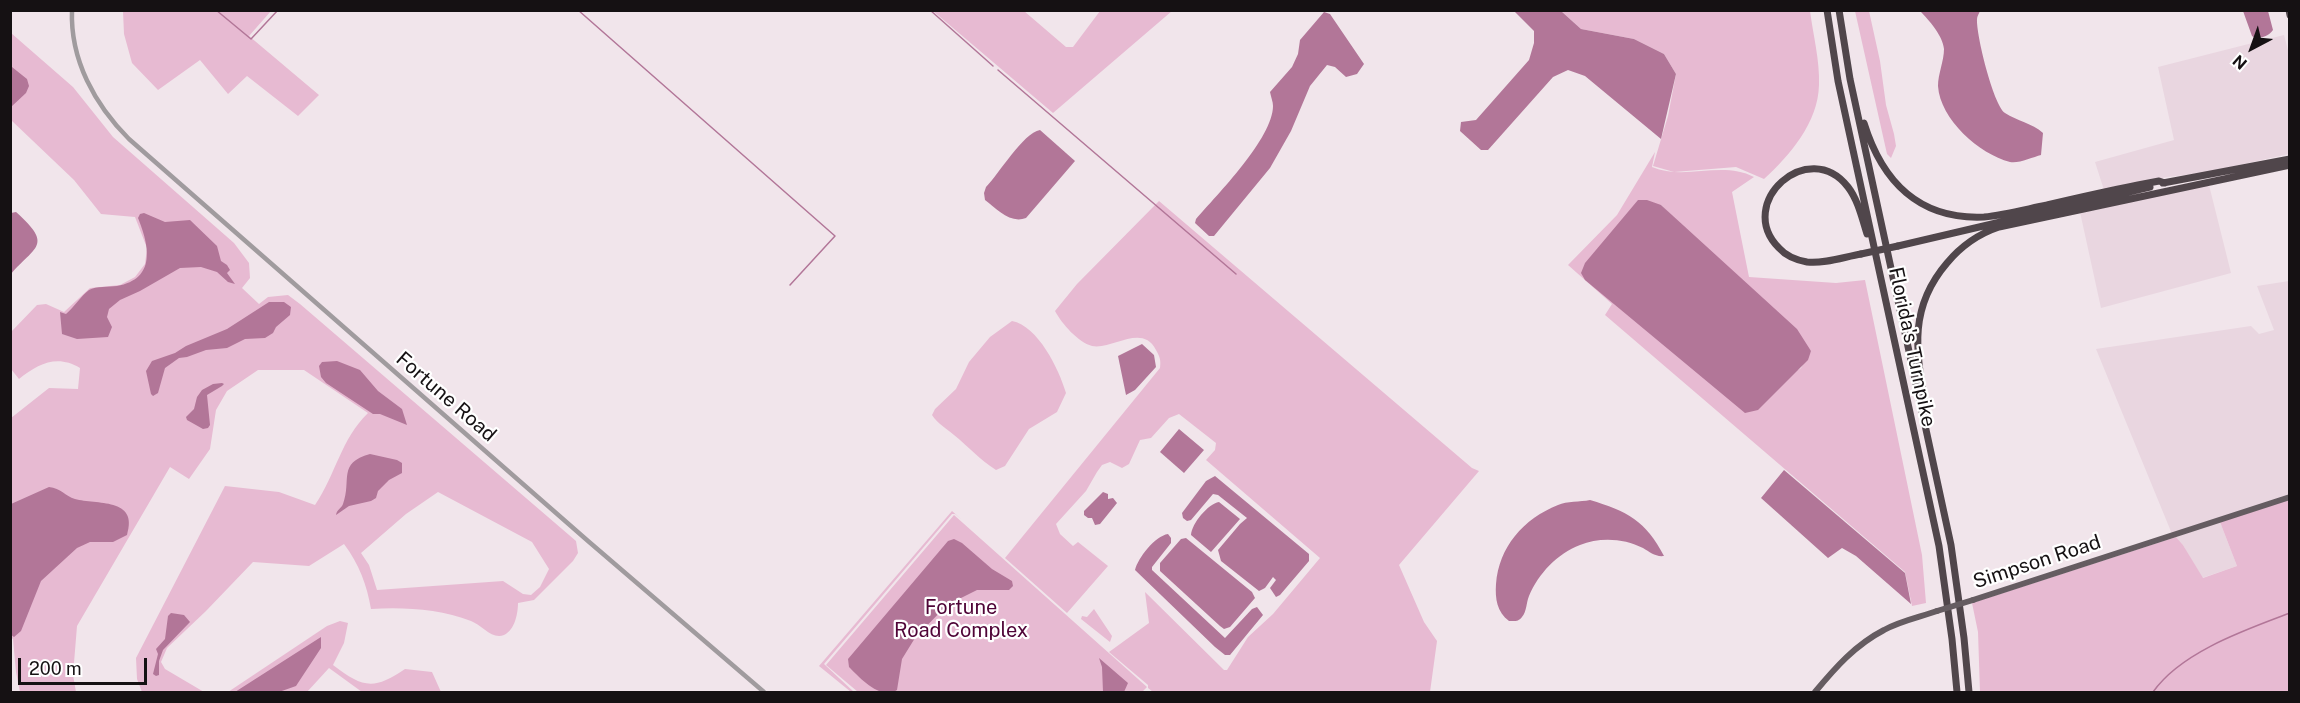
<!DOCTYPE html>
<html>
<head>
<meta charset="utf-8">
<style>
  body { margin:0 }
  #map { position:relative; width:2300px; height:703px; overflow:hidden; background:#f1e5eb; font-family:"Public Sans",sans-serif }
  canvas { display:block }
  .frame { position:absolute; inset:0; border:12px solid #151113; pointer-events:none }
  .north { position:absolute; left:2222px; top:18px; width:60px; height:60px; -webkit-text-stroke:4px #fff; paint-order:stroke; rotate:221deg; font-size:16px; font-weight:700; line-height:24px; text-align:center; color:#151113 }
  .north::after { content:''; display:block; margin:auto; width:21px; height:27px; background:#151113; clip-path:polygon(50% 0,100% 100%,50% 72%,0 100%) }
  .scale { position:absolute; left:18px; top:658px; width:129px; height:27px; box-sizing:border-box; border:3px solid #151113; border-top:0; padding-left:8px; font-size:18px; line-height:21px; white-space:nowrap; color:#151113; -webkit-text-stroke:4px #fff; paint-order:stroke }
</style>
</head>
<body>
<div id="map">
<canvas width="2300" height="703"></canvas>
<div class="frame"></div>
<div class="north">N</div>
<div class="scale">200 m</div>
</div>
<script>
const ctx = document.querySelector('canvas').getContext('2d');
ctx.lineJoin = 'round';
function fill(path, color) {
  ctx.fillStyle = color;
  ctx.fill(path, 'evenodd');
}
function stroke(path, color, width, dash) {
  ctx.strokeStyle = color;
  ctx.lineWidth = width;
  ctx.lineCap = dash ? 'butt' : 'round';
  ctx.setLineDash(dash || []);
  ctx.stroke(path);
}
function drawText(font, color, halo, rows, align = 'center') {
  ctx.font = font + ' "Public Sans",sans-serif';
  ctx.lineWidth = 4.5;
  ctx.setLineDash([]);
  ctx.textBaseline = 'middle';
  ctx.strokeStyle = halo;
  ctx.fillStyle = color;
  for (const [text, x, y, turn = 0] of rows) {
    ctx.save();
    ctx.translate(x, y);
    ctx.rotate((+turn || 0) * Math.PI / 180);
    ctx.textAlign = isNaN(turn) ? turn : align;
    if (halo) ctx.strokeText(text, 0, 0);
    ctx.fillText(text, 0, 0);
    ctx.restore();
  }
}
fill(new Path2D(`
  M2284,35L2290,58L2289,154L2203,173L2167,177L2104,190L2095,162L2174,140L2158,67Z
  M2209,185L2231,273L2101,308L2080,212Z
  M2289,281V495L2172,534L2096,349L2251,326L2259,334L2274,330L2257,286Z
  M2220,522L2237,566L2202,578L2183,545L2176,537Z`), '#e9d6e0');
fill(new Path2D(`
  M123,11H271L249,36L319,95L298,116L247,76L228,94L200,60L158,90L132,63L124,34Z
  M933,11H1024L1066,47H1073L1100,11H1172L1053,113Z
  M1561,11H1810C1813,34 1820,61 1819,85C1818,123 1790,155 1764,179L1736,167L1674,172L1653,166L1668,116L1676,74L1664,54L1634,39L1581,29Z
  M1855,11H1869L1880,61L1886,105L1894,134L1896,146L1891,158L1887,154Z
  M11,33L73,87L113,137L234,243L249,263L250,278L242,288L259,304L268,297L288,295L300,304L576,541L578,553L573,561L534,600L518,603C518,613 515,630 504,635C492,640 482,625 471,621C440,609 404,607 371,609C367,585 359,564 344,544L309,566L253,562L206,611L167,648L161,662L165,669L204,692H142L137,679L136,658L225,486L279,492L315,505C336,474 341,439 368,413L304,370H258L227,391L216,410L210,449L189,479L170,467L77,626L73,675L76,692H20L16,672L13,639L10,637L11,418L49,388L78,389L80,368C57,354 38,364 19,379L11,369V332L37,305L46,304L64,312L90,288L120,285L135,277L145,264L147,248L135,217L101,214L74,180L11,120ZM438,492L532,542L549,569L540,587L531,595L523,594L503,581L377,590L369,565L361,553L406,514Z
  M1655,152L1652,167C1685,181 1722,160 1754,177L1732,192L1749,277L1836,283L1865,280L1922,555L1926,603L1912,606L1905,572L1605,315L1612,304L1568,265L1617,215ZM1661,205L1811,351L1801,368L1798,370L1629,211Z
  M1159,201L1472,468L1479,471L1399,565L1424,622L1437,641L1430,692H1153L1148,688V685L1109,652L1149,623L1145,592L1224,670H1227L1248,637L1273,614L1320,558L1206,460L1215,450L1216,443L1179,414L1169,418L1151,438L1140,440L1129,464L1122,468L1110,462L1102,465L1097,472L1086,491L1056,524L1060,534L1073,546L1078,542L1108,566L1067,613L1005,558L1160,368C1161,360 1160,357 1156,350C1142,323 1113,350 1092,346C1078,342 1062,324 1055,311L1077,284Z
  M1012,321C1038,326 1059,369 1066,393L1057,412L1029,429L1005,466L996,470C980,460 969,447 954,435C946,428 938,424 932,415L935,409L956,389L969,362L990,337Z
  M2288,500L2290,506L2289,692H1980L1978,632L1972,603L2176,537L2183,545L2203,578L2237,566L2220,522Z
  M952,511L961,519L955,514H952L824,664L854,692H851L819,666Z
  M954,515L1147,687L1142,692H858L826,665Z
  M1094,609L1112,636L1110,642L1081,619L1082,616L1087,617Z
  M340,621L348,623L344,643L333,665C362,687 373,691 405,669L432,672L441,692H362L329,668L307,692H228L327,626Z`), '#e7bad2');
fill(new Path2D(`
  M1514,11H1561L1581,29L1634,39L1664,54L1676,74L1661,139L1585,76L1568,70L1553,77L1488,150H1481L1460,131L1461,122L1476,120L1529,60L1534,43V31Z
  M1920,11H1980C1979,14 1977,16 1977,19C1976,34 1993,104 2005,113C2017,121 2032,123 2043,133L2041,155C2033,157 2018,164 2010,162C1979,154 1940,119 1938,86C1938,74 1944,61 1944,49C1943,36 1929,20 1920,11Z
  M2243,11H2268L2273,30C2268,37 2263,37 2255,38L2252,36Z
  M1324,12L1330,14L1364,64L1357,74L1346,77L1335,67L1327,65L1310,86L1291,131L1270,168L1214,236H1209L1195,223L1196,219C1217,195 1273,138 1273,106C1273,102 1271,97 1270,92L1292,67L1298,54L1300,40Z
  M12,67L27,79L29,86L26,93L11,107Z
  M1040,130L1075,161L1026,218C1010,224 997,209 985,200L984,193L986,187C999,174 1023,133 1040,130Z
  M1638,200H1647L1661,205L1797,329L1811,351L1808,360L1758,410L1745,413L1585,280L1581,273L1585,263Z
  M16,212C54,246 35,246 11,274V213Z
  M144,213L165,222L190,220L217,246L221,261L227,265L230,270L227,273L235,284L228,282L217,272L201,267L180,268L140,291L120,300L109,309L107,317L112,327L108,337L77,339L62,334L60,312L66,314C74,307 81,296 89,290C96,286 109,287 117,286C157,279 149,245 138,218L140,214Z
  M269,302H284L291,307L290,315L276,327L273,333L265,338L245,339L227,348L206,350L187,357L179,358L165,368L158,393L153,396L151,394L146,371L152,361L175,353L186,346L227,329Z
  M1142,344L1154,355L1156,367L1135,390L1126,395L1118,356Z
  M337,361L360,370L378,391L402,409L407,425L380,414H373L326,383L321,377L319,366L322,362Z
  M222,383L224,384L222,386L207,395L210,425L208,428L203,429L187,420L186,417L194,409L197,397L202,390L213,384Z
  M1179,429L1204,450L1184,473L1160,452Z
  M370,454L397,460L402,463V473L389,480L378,491L376,498L371,501L349,506L336,515C337,509 341,509 343,504C352,480 337,463 370,454Z
  M1784,470L1905,573L1911,604L1856,556L1842,548L1828,558L1761,498Z
  M1215,476L1309,554V561L1280,595L1276,597L1270,588L1276,580L1273,577L1265,588L1259,591L1221,561L1218,550L1240,524L1247,518L1218,495L1213,494L1191,520L1187,521L1183,518L1182,513L1206,481Z
  M49,487C61,488 65,496 75,499C96,505 139,497 127,535L113,542H90L77,548L41,581L21,631L14,637L10,634L11,504Z
  M1103,492L1108,494V499L1113,498L1117,503L1100,524L1095,525L1092,518H1088L1084,515V511Z
  M1590,500C1627,511 1646,521 1664,556C1655,557 1650,552 1643,548C1624,538 1599,537 1580,545C1557,554 1539,573 1529,596C1526,603 1527,611 1522,617C1518,622 1515,621 1509,621C1497,612 1495,599 1496,584C1499,547 1523,519 1558,505C1567,501 1580,502 1590,500Z
  M1219,502L1240,519L1211,552L1191,535C1192,523 1208,504 1219,502Z
  M1168,534L1171,538V543L1152,567V570L1225,638L1252,609L1257,607L1263,615L1230,655H1225L1215,647L1135,570C1138,558 1155,536 1168,534Z
  M1186,538L1252,592L1255,598L1230,627L1224,629L1220,626L1160,571V563L1181,539Z
  M954,539L962,543L992,569L1012,581L1013,586L1009,590H977L947,605L915,638L902,659L897,690C881,701 860,678 849,667L848,659L948,541Z
  M171,613L184,615L190,622L163,650L159,661V675L156,676L153,674L158,654L156,649L165,639L168,616Z
  M321,637V648L296,686L279,692H235Z
  M1099,658L1128,683L1124,692H1103L1102,667Z`), '#b27698');
stroke(new Path2D(`
  M216,10L251,39L278,10
  M578,10L835,236L790,285
  M930,10L993,66
  M998,70L1236,274
  M2153,692C2181,652 2245,630 2290,613`), '#b27698', 1.5);
stroke(new Path2D(`
  M72,10C70,60 95,105 129,139L588,541L764,692`), '#a09b9e', 4.5);
stroke(new Path2D(`
  M1973,600L2290,497
  M1815,692C1835,668 1855,645 1884,630C1900,621 1920,617 1937,611`), '#655c61', 6);
stroke(new Path2D(`
  M1827,10L1838,81L1939,546L1952,639L1957,692
  M1839,10L1850,79L1951,545L1964,638L1969,692
  M2289,10L2290,15
  M1864,123C1882,181 1919,220 1984,217C2005,215 2027,209 2047,205C2077,198 2108,191 2138,185L2159,181L2165,183
  M2163,183L2290,159
  M1898,246L2150,187
  M1861,254C1844,257 1824,264 1807,262C1796,260 1786,256 1779,248C1734,203 1809,136 1848,187C1858,200 1862,218 1867,234
  M1927,416C1918,358 1905,312 1947,263C1962,245 1978,234 1999,227L2290,165`), '#50464b', 7);
stroke(new Path2D(`
  M1937,611L1973,600`), '#655c61', 6);
stroke(new Path2D(`
  M1861,254L1898,246`), '#50464b', 7);
drawText('20px', '#151113', '#fff', [
  ["Florida's Turnpike",1912,347,78],
  ["Fortune Road",446,397,41],
  ["Simpson Road",2037,562,-18]
]);
drawText('20px', '#4f0437', '#fff', [
  ["Fortune",961,608],
  ["Road Complex",961,631]
]);
</script>
</body>
</html>
